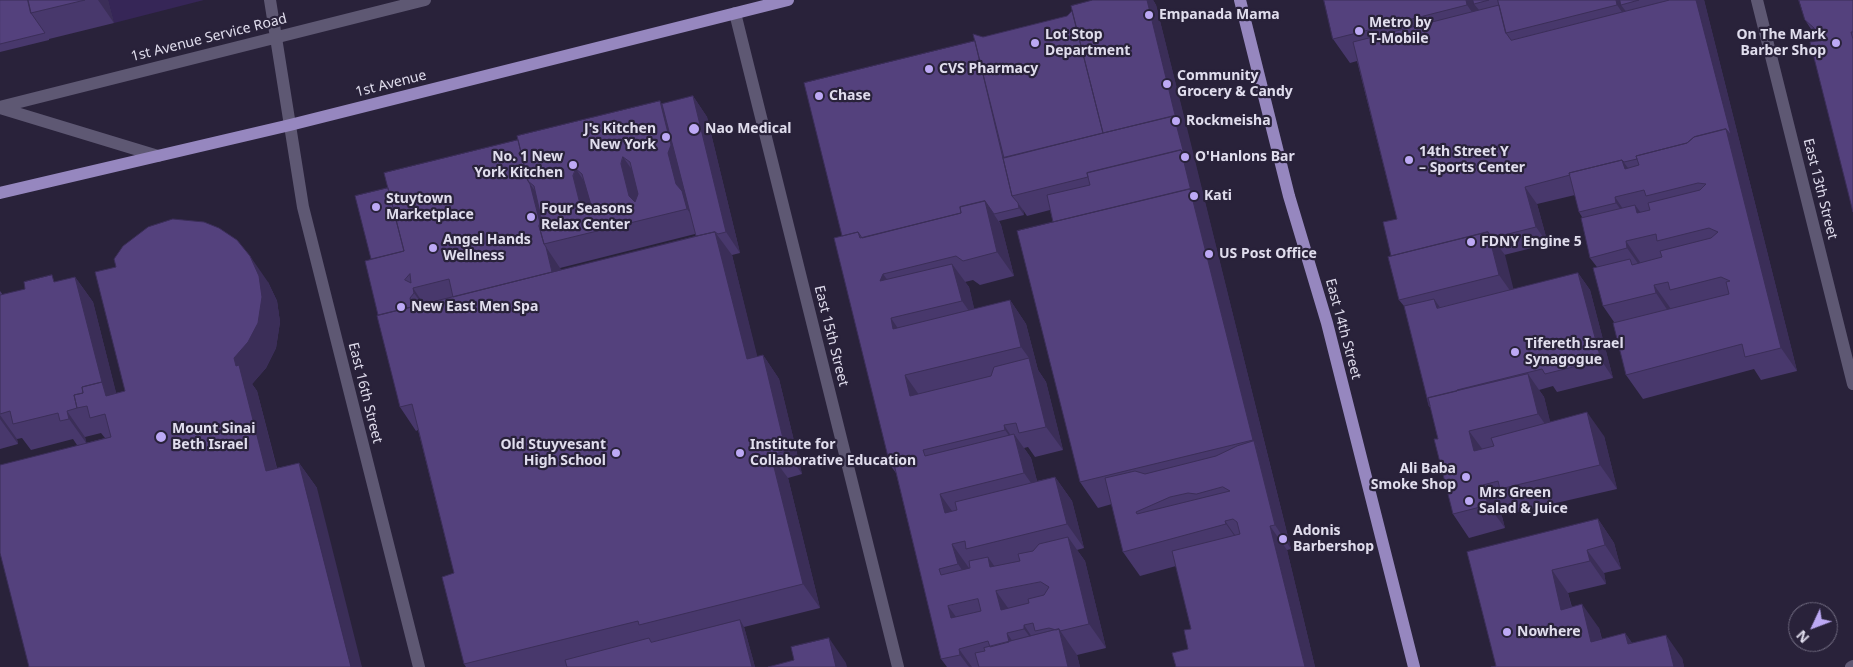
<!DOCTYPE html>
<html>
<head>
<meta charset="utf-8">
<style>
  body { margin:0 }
  #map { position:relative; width:1853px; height:667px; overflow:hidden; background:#29223a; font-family:"Noto Sans",sans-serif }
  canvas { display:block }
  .north { position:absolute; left:1788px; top:602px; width:50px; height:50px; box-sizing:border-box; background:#29223a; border:1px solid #726d82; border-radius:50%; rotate:227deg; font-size:14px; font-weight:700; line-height:20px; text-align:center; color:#e0dded }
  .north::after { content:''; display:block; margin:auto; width:18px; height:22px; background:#bda9f5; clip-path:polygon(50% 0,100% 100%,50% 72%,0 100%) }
</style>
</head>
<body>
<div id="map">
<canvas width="1853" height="667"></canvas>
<div class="north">N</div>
</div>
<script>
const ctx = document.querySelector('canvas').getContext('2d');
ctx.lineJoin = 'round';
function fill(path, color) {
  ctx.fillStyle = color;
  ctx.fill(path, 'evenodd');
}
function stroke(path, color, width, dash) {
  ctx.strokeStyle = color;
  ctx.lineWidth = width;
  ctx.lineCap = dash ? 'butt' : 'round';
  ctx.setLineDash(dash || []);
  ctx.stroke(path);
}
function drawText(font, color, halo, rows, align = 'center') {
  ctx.font = font + ' "Noto Sans",sans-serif';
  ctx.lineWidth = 4.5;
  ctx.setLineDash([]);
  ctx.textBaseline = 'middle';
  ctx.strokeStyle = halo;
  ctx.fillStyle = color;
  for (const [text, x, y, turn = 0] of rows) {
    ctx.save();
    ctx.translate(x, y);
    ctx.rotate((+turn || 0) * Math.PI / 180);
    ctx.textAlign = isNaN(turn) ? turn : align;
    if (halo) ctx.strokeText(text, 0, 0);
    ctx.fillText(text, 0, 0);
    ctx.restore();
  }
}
fill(new Path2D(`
  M108,0H204L114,23Z`), '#362657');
stroke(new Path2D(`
  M270,0L303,207L419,667
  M1757,0L1853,384
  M735,13L898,667
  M0,107L425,0
  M0,108L158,156
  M1851,667L1853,666`), '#5e5873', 12);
stroke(new Path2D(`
  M1240,0L1289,196L1327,323L1414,667
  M0,193L290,125L788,0`), '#9687bf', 12);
fill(new Path2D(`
  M0,0H108L114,23L49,39V40L0,52Z
  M1093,0H1153L1156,5L1291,549L1287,550L1315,667H1176L1188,649L1191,629L1176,566L1140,576L1123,552L1112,504L1098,508L1080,482L1053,222L1050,210L1027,216L1023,210L1024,215L999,221L1001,225L1014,276L980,285L973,280L965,282L969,287L974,309L1010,300L1026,324L1038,370L1046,382L1063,450L1035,457L1028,447L1024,448L1031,458L1037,481L1055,477L1072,501L1084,548L1077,550L1085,561L1106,648L1077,655L1080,667H947L941,659L896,473L890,465L842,236L975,41L983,37L1067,16Z
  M1324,0H1704L1797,371L1761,380L1754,369L1643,399L1626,375L1614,322L1603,306L1597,267L1590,258L1582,217L1579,212L1575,195L1537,204L1548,244L1504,255L1513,289L1578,273L1590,290L1613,378L1557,392L1553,386L1539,390L1544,397L1550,422L1604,436L1617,489L1517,512L1512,506L1500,509L1505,528L1469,538L1453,514L1438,439L1431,409L1429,406L1404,306L1399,300L1391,256L1397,219L1357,61L1350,63L1333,39Z
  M1853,0V212L1818,41L1817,38L1805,20Z
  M693,96L707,117L740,253L732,255L757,357L763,355L779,379L802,474L788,478L820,608L744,627L755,667H466L464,664L454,573L418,430L416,431L400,407L378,315L371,259L388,188L662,104ZM695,234L696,236L561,270L560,268Z
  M75,277L93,302L116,393L125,391L268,282L277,301L280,322L276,348L266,368L252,384L257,391L277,468L299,463L317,488L77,445L73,439L31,450L22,438L17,439L18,444L0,449V291L3,295ZM101,433L105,438L86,443L85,437Z
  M1598,519L1614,543L1621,569L1604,573L1606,584L1568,593L1572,607L1599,628L1602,639L1625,633L1632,643L1682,658L1684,667H1491L1496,666L1467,552Z`), '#48386c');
fill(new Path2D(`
  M98,0H108L114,23Z
  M1147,0H1153L1156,5L1189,136L1176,119Z
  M1466,0H1476L1474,4L1479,10L1484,29L1467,5Z
  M1616,0H1626L1621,5L1631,18L1634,29L1617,5Z
  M1696,0H1704L1797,371L1781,348L1726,129Z
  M693,96L707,117L740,253L726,232Z
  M660,101L677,125L704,232L687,209L676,184L668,153Z
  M1174,116L1189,136L1270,465L1253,440L1190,189Z
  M623,157L640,181L637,188L645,220L629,196L621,164Z
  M1622,160L1639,183L1625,169Z
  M576,169L592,193L590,200L597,231L581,208L573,176Z
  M530,184L545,204V244Z
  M1525,187L1537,204L1548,244L1536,227Z
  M1615,197L1631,221L1633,227L1616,203Z
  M985,201L1001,225L1014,276L997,252Z
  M1018,203L1023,210L1024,215L1019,208Z
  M1635,205L1652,228L1637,213Z
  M715,232L732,255L764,383L747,359Z
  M1488,232L1505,255L1516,299L1499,275Z
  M1626,241L1642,265L1644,272L1627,248Z
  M546,247L560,268L567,296L553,275Z
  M250,256L268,282L277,301L280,322L276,348L266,368L252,384L257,391L284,497L266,471L234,358Z
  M952,264L969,287L978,324L962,301Z
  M1578,273L1590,290L1613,378L1601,360Z
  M883,274L900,297L880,281Z
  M75,277L93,302L120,408L102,382Z
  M1654,285L1671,309L1672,317L1656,293Z
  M413,288L427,309L429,314L414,293Z
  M410,298L424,318L409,311Z
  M1434,299L1446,316L1437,308Z
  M1010,300L1026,324L1038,370L1046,382L1063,450L1046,427L1029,358L1021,347Z
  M891,318L907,342L893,329Z
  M763,355L779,379L802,474L786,451Z
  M1528,374L1544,397L1554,437L1538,414Z
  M905,375L922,399L910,396Z
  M102,382L120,408L106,396Z
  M67,411L85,437L87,444L69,419Z
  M1587,412L1604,436L1617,489L1600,465Z
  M0,415L17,439L18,444L0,419Z
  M1004,425L1017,445L1014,434L1031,458L1041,497L1024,473L1018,448L1005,430Z
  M1469,431L1486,454L1474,451Z
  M1254,441L1270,465L1291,549L1275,525Z
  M771,455L788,478L820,608L803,584Z
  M299,463L317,488L362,667H351Z
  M1055,477L1072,501L1084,548L1067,524Z
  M1483,485L1500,509L1505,528L1488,505Z
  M940,494L957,518L945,513Z
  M1598,519L1614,543L1621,569L1605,545Z
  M1225,521L1242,545L1243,548L1226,524Z
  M1270,526L1287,550L1315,667H1305Z
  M1068,537L1085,561L1106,648L1089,624Z
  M952,544L969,568L974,588L958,564Z
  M1587,550L1604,573L1606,584L1590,561Z
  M988,557L1004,580L990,567Z
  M1552,570L1568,593L1578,634L1561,610Z
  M996,591L1013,615L1001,610Z
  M1582,604L1599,628L1608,666L1591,642Z
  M948,606L965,629L951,618Z
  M740,620L744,627L755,667H752Z
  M1024,625L1040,649L1041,652L1024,629Z
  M1059,629L1077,655L1080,667H1068Z
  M1007,633L1023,657L1010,643Z
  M1625,633L1642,657L1628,644Z
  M1666,635L1682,658L1684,667H1674Z
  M829,638L846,663L847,667H836Z
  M959,649L972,667H969L960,655Z`), '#3b2e58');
const building = new Path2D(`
  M0,0H28L31,13L45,33L0,44Z
  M28,0H85L31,13Z
  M1093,0H1147L1176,119L1174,116L1103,133L1071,6Z
  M1324,0H1466L1467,5L1333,39Z
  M1473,0H1489L1474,4Z
  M1498,0H1616L1617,5L1506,33Z
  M1620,0H1639L1621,5Z
  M1670,0H1696L1731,135L1726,129L1694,137L1687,143L1636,156L1637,159L1624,162L1622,160L1569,173L1570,175L1525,187L1536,227L1492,238L1488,232L1391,256L1383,222L1397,219L1353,42L1499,5L1506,33L1511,40Z
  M1799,0H1853V32H1851L1853,39V212L1810,42L1818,41L1814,28L1805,20Z
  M1072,11L1103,133L1004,158L973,34L983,37L1067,16Z
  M975,41L1012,196L1018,203L1019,208L994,214L985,201L960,207L961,213L862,238L858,232L842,236L804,83Z
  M693,96L726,232L718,234L715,232L696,236L662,104Z
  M660,101L671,145L668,153L676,184L682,191L687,209L544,244L539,226L541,217L534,186L528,181L517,136ZM623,157L630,162L638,194L635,202L629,196L621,164ZM576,169L582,174L591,205L587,214L581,208L573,176Z
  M1174,116L1184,154L1181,150L1087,173L1088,177L1012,196L1003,158Z
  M1726,129L1781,348L1745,357L1742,344L1626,375L1613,323L1729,294L1726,282L1730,281L1721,277L1670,290L1668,282L1654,285L1656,293L1603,306L1593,268L1630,259L1632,265L1662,257L1660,251L1711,238L1718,232L1709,228L1657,241L1656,234L1626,241L1627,248L1590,258L1581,218L1635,205L1637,213L1650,210L1648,203L1700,190L1706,184L1698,183L1646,196L1644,190L1615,197L1616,203L1579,212L1569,173L1622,160L1625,169L1639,165L1636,156L1687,143L1694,137Z
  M518,140L528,181L530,184L540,223L539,226L544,244L546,247L552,272L453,297L449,279L413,288L414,293L410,298L411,305V307L378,315L365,261L404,251L384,173ZM410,274L411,283L405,280Z
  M1181,150L1191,191L1190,189L1053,222L1047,195L1090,185L1087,173Z
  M388,188L404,251L371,259L355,196Z
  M1190,189L1253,440L1080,482L1017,231Z
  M985,201L997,252L963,261L956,256L883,274L880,281L952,264L962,301L891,318L893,329L1010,300L1021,347L905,375L910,396L991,376L994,367L1029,358L1046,427L1019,433L1016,423L1004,425L1005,430L923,450L925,456L1014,434L1024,473L940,494L945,513L957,510L955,502L1055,477L1067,524L966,549L965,541L952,544L958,564L939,569L941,575L970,568L969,561L988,557L990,567L1020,561L1018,554L1033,551L1039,544L1068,537L1089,624L1060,631L1059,629L1056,630L1049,628L1035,631L1033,623L1024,625V629L1007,633L1009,642L990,647L988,641L959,649L960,655L941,659L894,464L890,465L834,238L858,232L860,238L961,213L960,207ZM1041,582L1049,587L1044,595L1028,599L1029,603L1001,610L996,591ZM978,599L981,611L951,618L948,606Z
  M173,219L204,222L219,228L237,240L250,256L259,276L262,297L258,323L248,342L234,358L236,366L239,365L266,471L299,463L351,667H29L0,553V465L111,437L105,414L90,418L87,406L77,408L74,395L83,393L82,387L102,382L106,396L125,391L95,272L116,267L114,259L123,246L148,227Z
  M715,232L747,359L763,355L786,451L771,455L803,584L639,625L638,621L464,664L442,577L454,573L412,404L400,407L377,316Z
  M1488,232L1499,275L1399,300L1388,257Z
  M1578,273L1601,360L1545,374L1542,369L1457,390V391L1428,398L1430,406H1429L1404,306L1434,299L1437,308Z
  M52,275L54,282L75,277L102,382L82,387L83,393L74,395L77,408L67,411L69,419L60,421L58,413L13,424L10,411L0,414V295L25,289L24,282Z
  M1528,374L1538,414L1469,431L1474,451L1494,446L1491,438L1587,412L1600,465L1500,489L1498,481L1483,485L1488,505L1453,514L1434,439H1438L1428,398Z
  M1254,441L1275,525L1270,526L1305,667H1176L1172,653L1188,649L1184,630L1191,629L1172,551L1240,534L1237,522L1233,519L1225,521L1226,524L1123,552L1105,478L1135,471L1145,474L1216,456L1237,446ZM1223,487L1230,491L1137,514L1136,512L1170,497L1188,493L1196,494Z
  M1598,519L1605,545L1587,550L1590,561L1552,570L1561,610L1582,604L1591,642L1625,633L1628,644L1666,635L1674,667H1491L1496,666L1467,552Z
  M740,620L752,667H567L565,660L649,638L651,642Z
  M1059,629L1068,667H979L975,653L985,651L984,648Z
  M829,638L836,667H768L794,660L791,647Z`);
fill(building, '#54417d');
stroke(building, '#3b2e58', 1);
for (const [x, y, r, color] of [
  [1149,15,5,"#bda9f5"],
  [1359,31,5,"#bda9f5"],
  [1035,43,5,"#bda9f5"],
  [1836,43,5,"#bda9f5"],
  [929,69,5,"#bda9f5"],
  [1167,84,5,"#bda9f5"],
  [819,96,5,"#bda9f5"],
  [1176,121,5,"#bda9f5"],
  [694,129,6,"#bda9f5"],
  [666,137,5,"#bda9f5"],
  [1185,157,5,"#bda9f5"],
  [1409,160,5,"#bda9f5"],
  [573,165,5,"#bda9f5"],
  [1194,196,5,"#bda9f5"],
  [376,207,5,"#bda9f5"],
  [531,217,5,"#bda9f5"],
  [1471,242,5,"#bda9f5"],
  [433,248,5,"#bda9f5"],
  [1209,254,5,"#bda9f5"],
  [401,307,5,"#bda9f5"],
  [1515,352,5,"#bda9f5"],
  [161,437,6,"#bda9f5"],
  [616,453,5,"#bda9f5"],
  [740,453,5,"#bda9f5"],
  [1466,477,5,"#bda9f5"],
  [1469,501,5,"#bda9f5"],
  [1283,539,5,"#bda9f5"],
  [1507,632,5,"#bda9f5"]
]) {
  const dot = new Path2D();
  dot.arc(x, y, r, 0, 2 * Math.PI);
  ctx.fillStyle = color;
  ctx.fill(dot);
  stroke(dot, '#29223a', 2);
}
drawText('bold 14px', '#e0dded', '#29223a', [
  ["Empanada Mama",1159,15],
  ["Metro by",1369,23],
  ["T-Mobile",1369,39],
  ["Lot Stop",1045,35],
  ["Department",1045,51],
  ["On The Mark",1826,35,"right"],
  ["Barber Shop",1826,51,"right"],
  ["CVS Pharmacy",939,69],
  ["Community",1177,76],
  ["Grocery & Candy",1177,92],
  ["Chase",829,96],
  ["Rockmeisha",1186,121],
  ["J's Kitchen",656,129,"right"],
  ["New York",656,145,"right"],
  ["Nao Medical",705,129],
  ["14th Street Y",1419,152],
  ["– Sports Center",1419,168],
  ["No. 1 New",563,157,"right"],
  ["York Kitchen",563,173,"right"],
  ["O'Hanlons Bar",1195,157],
  ["Kati",1204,196],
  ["Stuytown",386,199],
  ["Marketplace",386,215],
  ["Four Seasons",541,209],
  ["Relax Center",541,225],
  ["Angel Hands",443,240],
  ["Wellness",443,256],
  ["FDNY Engine 5",1481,242],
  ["US Post Office",1219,254],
  ["New East Men Spa",411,307],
  ["Tifereth Israel",1525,344],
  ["Synagogue",1525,360],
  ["Mount Sinai",172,429],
  ["Beth Israel",172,445],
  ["Old Stuyvesant",606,445,"right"],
  ["High School",606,461,"right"],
  ["Institute for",750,445],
  ["Collaborative Education",750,461],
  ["Ali Baba",1456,469,"right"],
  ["Smoke Shop",1456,485,"right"],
  ["Mrs Green",1479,493],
  ["Salad & Juice",1479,509],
  ["Adonis",1293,531],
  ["Barbershop",1293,547],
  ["Nowhere",1517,632]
], 'left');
drawText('14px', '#e0dded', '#29223a', [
  ["1st Avenue Service Road",209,38,-14],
  ["1st Avenue",391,84,-14],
  ["East 13th Street",1820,189,76],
  ["East 14th Street",1343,329,75],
  ["East 15th Street",831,336,76],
  ["East 16th Street",365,393,76]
]);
</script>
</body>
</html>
